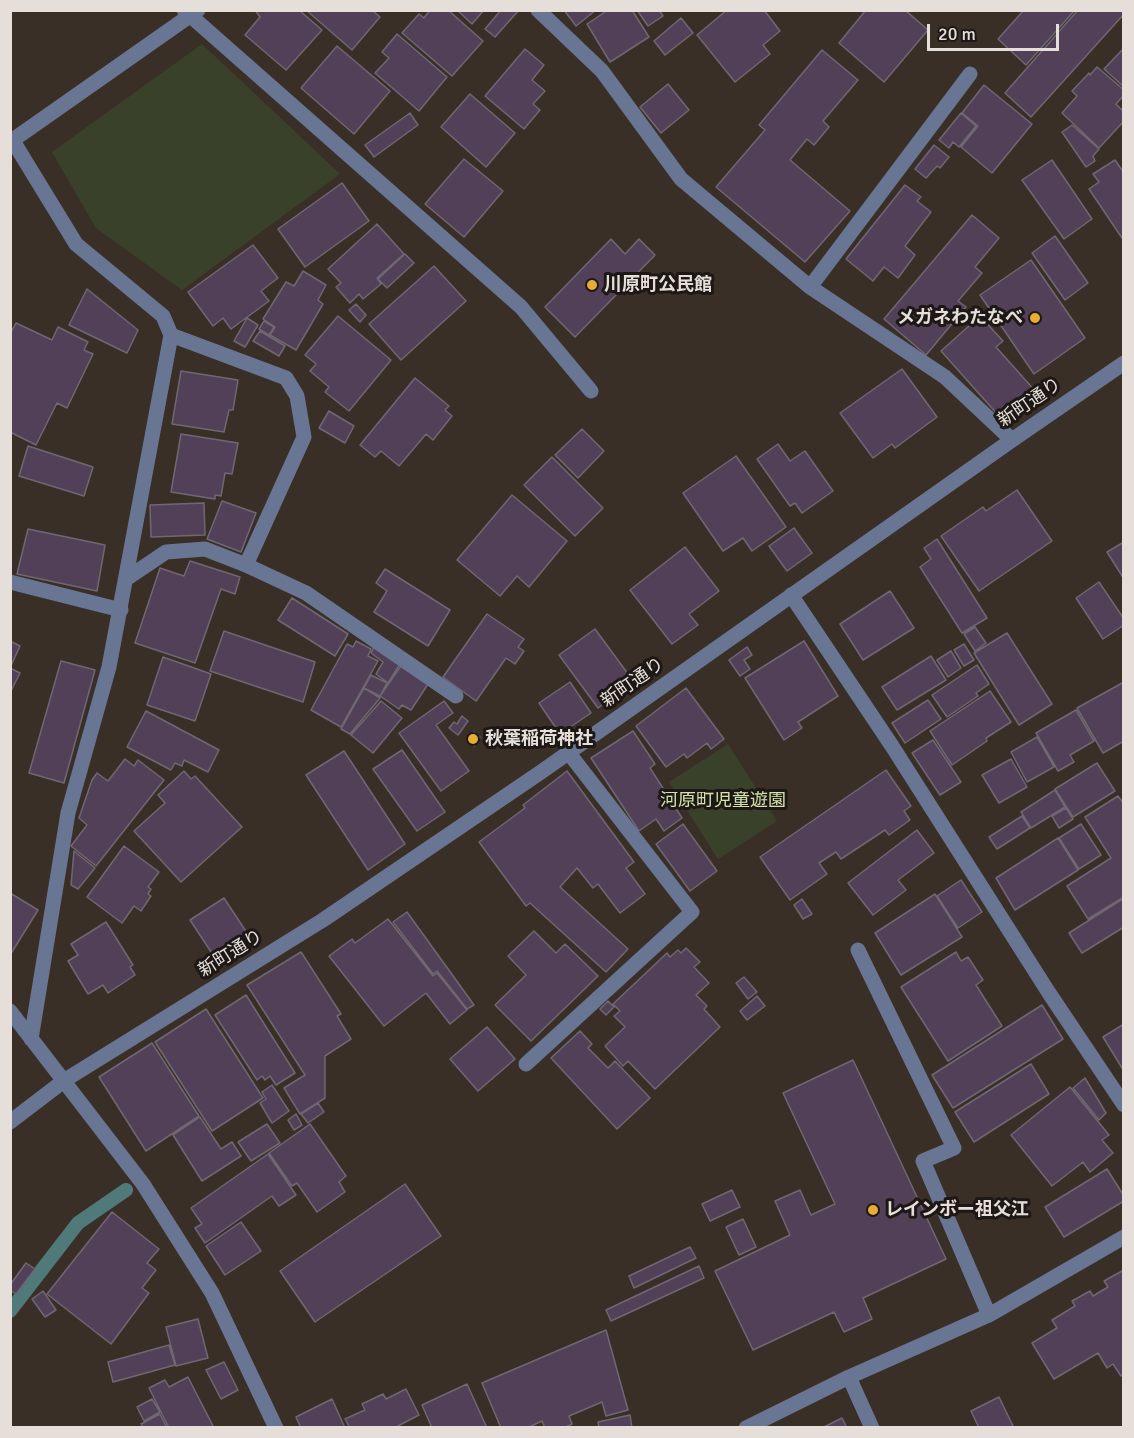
<!DOCTYPE html>
<html>
<head>
<meta charset="utf-8">
<style>
  body { margin:0 }
  #map { position:relative; width:1134px; height:1438px; overflow:hidden; background:#3a2f27; font-family:Signika,sans-serif }
  canvas { display:block }
  .frame { position:absolute; inset:0; border:12px solid #e5ded9; pointer-events:none }
  .scale { position:absolute; left:927px; top:24px; width:132px; height:27px; box-sizing:border-box; border:3px solid #e5ded9; border-top:0; padding-left:8px; font-size:18px; line-height:21px; white-space:nowrap; color:#e5ded9; -webkit-text-stroke:4px #1d1815; paint-order:stroke }
</style>
</head>
<body>
<div id="map">
<canvas width="1134" height="1438"></canvas>
<div class="frame"></div>
<div class="scale">20 m</div>
</div>
<script>
const ctx = document.querySelector('canvas').getContext('2d');
ctx.lineJoin = 'round';
function fill(path, color) {
  ctx.fillStyle = color;
  ctx.fill(path, 'evenodd');
}
function stroke(path, color, width, dash) {
  ctx.strokeStyle = color;
  ctx.lineWidth = width;
  ctx.lineCap = dash ? 'butt' : 'round';
  ctx.setLineDash(dash || []);
  ctx.stroke(path);
}
function drawText(font, color, halo, rows, align = 'center') {
  ctx.font = font + ' Signika,"Noto Sans JP",sans-serif';
  ctx.lineWidth = 6;
  ctx.setLineDash([]);
  ctx.textBaseline = 'middle';
  ctx.strokeStyle = halo;
  ctx.fillStyle = color;
  for (const [text, x, y, turn = 0] of rows) {
    ctx.save();
    ctx.translate(x, y);
    ctx.rotate((+turn || 0) * Math.PI / 180);
    ctx.textAlign = isNaN(turn) ? turn : align;
    if (halo) ctx.strokeText(text, 0, 0);
    ctx.fillText(text, 0, 0);
    ctx.restore();
  }
}
fill(new Path2D(`
  M202,44L340,174L182,290L96,228L52,152Z
  M728,744L777,821L718,859L669,782Z`), '#3a412a');
stroke(new Path2D(`
  M10,1311L78,1223L126,1190`), '#50797a', 14);
const building = new Path2D(`
  M255,10H299L322,30L286,70L245,35L260,17Z
  M306,10H372L380,17L352,50Z
  M430,10H448L483,41L452,76L402,33L419,14L424,18Z
  M457,10H484L472,24Z
  M501,10H519L495,37L485,29Z
  M564,10H596L576,26Z
  M608,10H632L649,37L610,62L587,24Z
  M637,10H659L663,16L648,26Z
  M727,10H764L780,31L763,45L770,54L735,82L697,35Z
  M866,10H905L928,30L884,82L839,43Z
  M1024,10H1075L1026,65L998,39Z
  M1078,10H1124V14L1031,117L1005,93Z
  M681,18L693,33L665,55L654,41Z
  M397,34L447,77L419,111L375,73L389,58L382,52Z
  M337,46L390,91L354,134L301,88Z
  M1124,48V87L1104,69Z
  M525,49L544,65L532,80L545,91L533,104L540,110L524,129L485,96Z
  M822,50L858,80L823,121L829,127L814,145L807,139L790,160L850,211L805,262L716,187L765,130L759,125Z
  M1097,67L1124,90V95L1116,104L1124,112V121L1099,148L1062,113L1077,96L1072,91L1089,73L1090,75Z
  M668,84L689,110L661,133L640,107Z
  M984,85L1032,124L992,173L961,147L978,126L962,113Z
  M470,94L515,133L486,167L441,127Z
  M410,113L418,125L374,157L365,145Z
  M961,113L976,126L959,147L953,142L949,148L939,140Z
  M1072,125L1099,149L1093,156L1095,161L1086,167L1062,132Z
  M934,145L949,157L940,168L937,166L926,178L915,169Z
  M464,159L503,191L464,237L425,204Z
  M1052,160L1092,219L1064,239L1022,180Z
  M1115,160L1124,173V241L1089,189L1099,182L1093,174Z
  M342,183L369,221L305,267L278,229Z
  M905,185L921,197L917,201L931,212L905,246L915,255L898,278L884,267L873,281L846,259Z
  M972,215L999,238L975,267L982,273L958,301L966,307L926,355L884,319Z
  M377,224L404,254L377,278L381,284L363,299L359,294L350,303L336,287L341,283L328,269Z
  M1055,236L1088,283L1065,300L1032,253Z
  M611,239L625,254L639,239L655,255L575,337L545,307Z
  M253,245L278,278L261,291L269,301L231,329L223,318L213,326L188,292Z
  M405,254L414,263L387,288L378,279Z
  M1031,260L1085,338L1034,374L980,295Z
  M434,266L466,301L401,360L369,324Z
  M303,271L326,285L318,300L323,304L296,350L270,335L275,327L263,319L286,282L294,286Z
  M87,289L138,330L127,353L69,325Z
  M356,304L366,315L360,322L349,310Z
  M338,316L391,360L349,411L325,392L329,387L310,371L316,364L305,355Z
  M980,316L1003,341L996,347L1037,393L1022,407L1016,401L999,416L941,351Z
  M247,318L258,325L245,347L234,341Z
  M264,321L274,327L269,335L259,329Z
  M16,323L52,340L58,327L88,342L84,350L93,354L67,408L57,403L36,445L10,432V334Z
  M260,331L285,346L279,356L253,341Z
  M902,369L937,417L895,448L892,444L873,458L840,413Z
  M181,371L238,380L233,410H229L224,432L172,424Z
  M415,378L449,406L445,410L452,416L433,440L426,434L399,466L381,451L375,457L360,445Z
  M329,411L354,426L345,443L319,428Z
  M582,429L604,451L578,478L555,455Z
  M181,434L238,443L232,474L225,473L221,496L215,495V499L171,492Z
  M778,444L790,461L805,451L833,491L802,513L795,503L790,506L757,459Z
  M28,446L93,467L84,496L19,476Z
  M736,456L786,527L752,551L743,538L723,551L683,493Z
  M552,457L603,508L575,536L524,485Z
  M1017,490L1052,541L979,591L941,536L983,507L986,511Z
  M512,495L567,541L529,587L517,576L500,596L457,560Z
  M222,501L256,513L241,552L207,539Z
  M204,503L205,535L151,537L150,505Z
  M794,528L812,553L787,571L769,546Z
  M28,529L105,545L97,591L17,574Z
  M937,539L987,618L962,633L920,567L931,559L924,548Z
  M1124,542V579L1107,552Z
  M685,547L719,591L689,614L698,625L672,644L630,590Z
  M190,561L240,577L235,594L221,589L195,663L135,643L160,568L184,576Z
  M385,569L450,610L428,646L374,612L387,591L376,583Z
  M1099,582L1124,619V625L1103,639L1076,598Z
  M890,591L914,628L863,660L840,624Z
  M292,598L348,634L335,656L278,620Z
  M487,614L524,639L518,647L524,651L515,664L506,658L476,701L443,677Z
  M975,627L986,643L975,651L964,634Z
  M595,629L634,682L598,708L559,655Z
  M224,631L315,662L303,702L210,671Z
  M1007,633L1052,704L1019,725L974,653Z
  M10,641L20,646L10,668Z
  M356,641L371,649L368,656L378,661L341,727L311,710L347,644L353,647Z
  M804,641L838,696L798,722L802,728L784,740L745,678Z
  M964,644L974,660L964,666L954,650Z
  M374,647L400,664L388,683L376,674L383,662L371,653Z
  M747,647L752,655L744,660L750,669L740,676L729,660Z
  M951,651L961,668L948,677L937,660Z
  M931,656L946,680L897,710L882,687Z
  M163,657L211,674L195,721L147,705Z
  M61,661L95,670L64,783L29,773Z
  M977,665L989,684L976,693L978,696L947,717L932,695Z
  M401,666L428,684L411,710L402,705L399,709L380,696Z
  M10,668L20,673L10,693Z
  M371,675L387,683L380,696L364,688Z
  M570,682L591,713L560,734L539,703Z
  M1124,682V741L1103,753L1077,708Z
  M364,688L380,698L350,734L341,729Z
  M686,688L724,739L711,749L707,743L687,758L684,754L666,767L636,726Z
  M990,691L1011,722L986,738L987,741L952,765L930,731Z
  M928,700L941,719L905,743L892,723Z
  M381,701L402,718L373,753L351,735Z
  M444,701L453,713L436,725L469,771L441,791L399,733Z
  M1076,710L1094,741L1070,755L1074,762L1058,771L1036,733Z
  M146,711L219,750L208,772L184,760L182,766L175,763L171,770L127,747Z
  M462,716L468,721L458,735L449,728L454,722L457,724Z
  M633,731L655,764L650,768L682,818L664,831L656,819L639,831L591,758Z
  M474,732L480,737L474,746L467,741Z
  M1037,737L1054,767L1027,782L1011,752Z
  M933,740L961,782L940,795L912,753Z
  M402,750L445,812L417,831L373,769Z
  M344,751L405,844L368,870L306,775Z
  M125,759L134,766L138,760L164,780L96,866L71,846L87,825L79,818L92,780L97,773L108,781Z
  M1011,759L1027,787L999,803L982,775Z
  M1097,763L1115,791L1073,817L1055,789Z
  M886,770L911,806L904,811L910,820L889,835L885,830L841,859L836,852L819,863L827,874L790,900L760,857Z
  M184,771L191,779L195,776L242,827L181,882L134,831L165,803L158,795Z
  M567,771L634,862L626,868L645,894L620,913L598,884L593,888L577,868L560,887L628,949L606,972L530,903L526,906L479,842L525,808L523,805Z
  M1055,790L1065,807L1031,828L1021,812Z
  M1118,796L1124,804V897L1088,919L1067,886L1111,858L1085,817Z
  M1066,808L1073,819L1059,828L1052,816Z
  M1022,816L1030,828L997,849L989,837Z
  M683,824L717,871L690,891L656,844Z
  M1081,824L1101,855L1079,869L1059,838Z
  M917,830L934,853L898,880L906,890L873,915L848,883Z
  M1058,838L1078,870L1015,910L996,878Z
  M124,846L159,872L148,887L151,889L148,894L151,896L141,911L134,906L122,923L87,897Z
  M74,851L95,868L78,889L71,885Z
  M961,880L982,912L958,928L937,896Z
  M10,893L38,910L12,952L10,951Z
  M935,894L962,937L901,975L875,933Z
  M224,898L253,942L219,964L190,920Z
  M1124,898V927L1082,953L1069,933Z
  M802,899L812,914L803,919L794,905Z
  M407,912L474,1005L467,1009L437,971L433,974L393,922Z
  M388,919L433,976L437,973L467,1010L450,1024L426,993L384,1026L329,956L352,939L355,943Z
  M106,922L133,965L130,967L135,975L108,993L103,985L88,994L68,961L78,955L71,944Z
  M534,931L556,953L565,944L598,976L531,1041L495,1005L526,975L508,956Z
  M686,948L700,962L694,967L709,983L696,995L707,1006L704,1009L720,1027L655,1089L628,1061L623,1066L605,1046L625,1027L614,1016L620,1011L613,1004L667,953L670,957L678,950L681,953Z
  M301,952L341,1014L337,1016L351,1039L325,1056V1098L300,1114L284,1088L305,1075L247,985Z
  M956,952L961,961L968,957L983,980L976,985L1002,1026L948,1061L901,987Z
  M744,977L757,992L748,999L736,983Z
  M246,995L295,1073L276,1085L270,1076L265,1080L262,1076L257,1080L215,1015Z
  M757,996L765,1006L747,1020L740,1011Z
  M608,1001L614,1007L606,1015L600,1009Z
  M1042,1005L1063,1039L953,1108L932,1075Z
  M206,1009L263,1098L212,1131L155,1042Z
  M1124,1024V1067L1122,1068L1103,1037Z
  M487,1027L515,1059L478,1091L450,1059Z
  M580,1031L592,1044L588,1048L608,1068L615,1061L650,1098L617,1129L551,1058Z
  M152,1043L199,1116L146,1151L99,1077Z
  M853,1060L946,1259L863,1298L872,1319L844,1332L834,1312L753,1350L715,1271L790,1235L775,1201L800,1190L811,1215L835,1204L783,1093Z
  M1031,1064L1049,1094L974,1142L955,1112Z
  M1085,1078L1106,1113L1099,1120L1073,1088Z
  M272,1085L289,1111L272,1123L260,1103L266,1099L262,1092Z
  M1070,1087L1109,1135L1102,1140L1113,1153L1090,1172L1083,1162L1052,1186L1011,1135Z
  M318,1103L324,1112L308,1123L301,1114Z
  M296,1114L302,1125L294,1130L288,1120Z
  M200,1117L221,1149L232,1142L241,1156L202,1181L173,1135Z
  M267,1124L280,1143L251,1161L238,1142Z
  M310,1124L346,1176L339,1182L345,1192L317,1212L297,1183L292,1186L269,1153Z
  M268,1154L296,1195L279,1206L272,1196L205,1243L195,1228L202,1224L191,1208Z
  M1107,1169L1124,1196V1201L1064,1237L1045,1207Z
  M405,1184L441,1236L315,1322L280,1271Z
  M732,1190L740,1207L710,1221L702,1204Z
  M112,1212L159,1249L147,1263L156,1270L142,1288L149,1293L111,1344L47,1294Z
  M743,1219L756,1247L739,1255L726,1227Z
  M241,1222L261,1251L225,1275L206,1246Z
  M690,1247L696,1258L634,1288L629,1276Z
  M26,1263L35,1269L16,1294L10,1290V1285Z
  M699,1266L704,1278L611,1321L606,1310Z
  M1122,1271L1124,1273V1374L1121,1376L1113,1364L1107,1368L1098,1353L1054,1379L1032,1343L1057,1328L1052,1320L1075,1306L1072,1301L1090,1291L1093,1296L1108,1287L1104,1281Z
  M43,1291L56,1310L45,1317L32,1299Z
  M198,1319L208,1358L176,1366L166,1327Z
  M606,1330L628,1410L606,1416L602,1402L569,1416L572,1424L564,1428H545L542,1421L527,1428H501L482,1383Z
  M169,1345L175,1365L113,1382L108,1362Z
  M224,1362L238,1390L221,1399L206,1370Z
  M188,1377L214,1428H169L149,1388L165,1380L169,1387Z
  M467,1384L487,1428H432L422,1405Z
  M406,1389L419,1415L394,1428H350L345,1419L365,1410L362,1404L383,1394L386,1399Z
  M999,1397L1013,1426L1009,1428H979L971,1411Z
  M152,1399L160,1412L144,1421L137,1407Z
  M332,1399L345,1428H301L296,1417Z
  M160,1414L167,1428H143L141,1424Z
  M630,1415L632,1428H599L598,1422Z
  M842,1418L847,1428H822Z`);
fill(building, '#524058');
stroke(building, '#706773', 1.5);
stroke(new Path2D(`
  M184,10L521,307L591,391
  M538,10L602,71L681,179L810,287L945,377L1012,440
  M13,141L76,244L163,316L171,335L109,667L68,813L31,1039
  M10,142L198,10
  M810,287L970,74
  M171,335L286,378L297,396L304,437L246,565
  M126,579L166,552L205,549L246,565L306,593L456,696
  M10,582L121,610
  M791,595L892,746L1049,993L1124,1105
  M858,950L954,1148L923,1161L989,1315
  M10,1011L143,1184L212,1293L276,1428
  M526,1064L692,912L568,752
  M10,1122L65,1080L323,920L541,772L1012,440L1124,363
  M849,1377L872,1428
  M746,1428L849,1377L989,1315L1124,1237`), '#687693', 15);
for (const [x, y, r, color] of [
  [592,285,6,"#e7ac36"],
  [1035,318,6,"#e7ac36"],
  [473,739,6,"#e7ac36"],
  [873,1210,6,"#e7ac36"]
]) {
  const dot = new Path2D();
  dot.arc(x, y, r, 0, 2 * Math.PI);
  ctx.fillStyle = color;
  ctx.fill(dot);
  stroke(dot, '#1d1815', 2);
}
drawText('bold 18px', '#e5ded9', '#1d1815', [
  ["川原町公民館",604,285],
  ["メガネわたなべ",1023,318,"right"],
  ["秋葉稲荷神社",485,739],
  ["レインボー祖父江",885,1210]
], 'left');
drawText('18px', '#e5ded9', '#1d1815', [
  ["新町通り",1030,403,-34],
  ["新町通り",633,683,-35],
  ["新町通り",231,954,-32]
]);
drawText('18px', '#d1e3ab', '#1d1815', [
  ["河原町児童遊園",723,801]
]);
</script>
</body>
</html>
